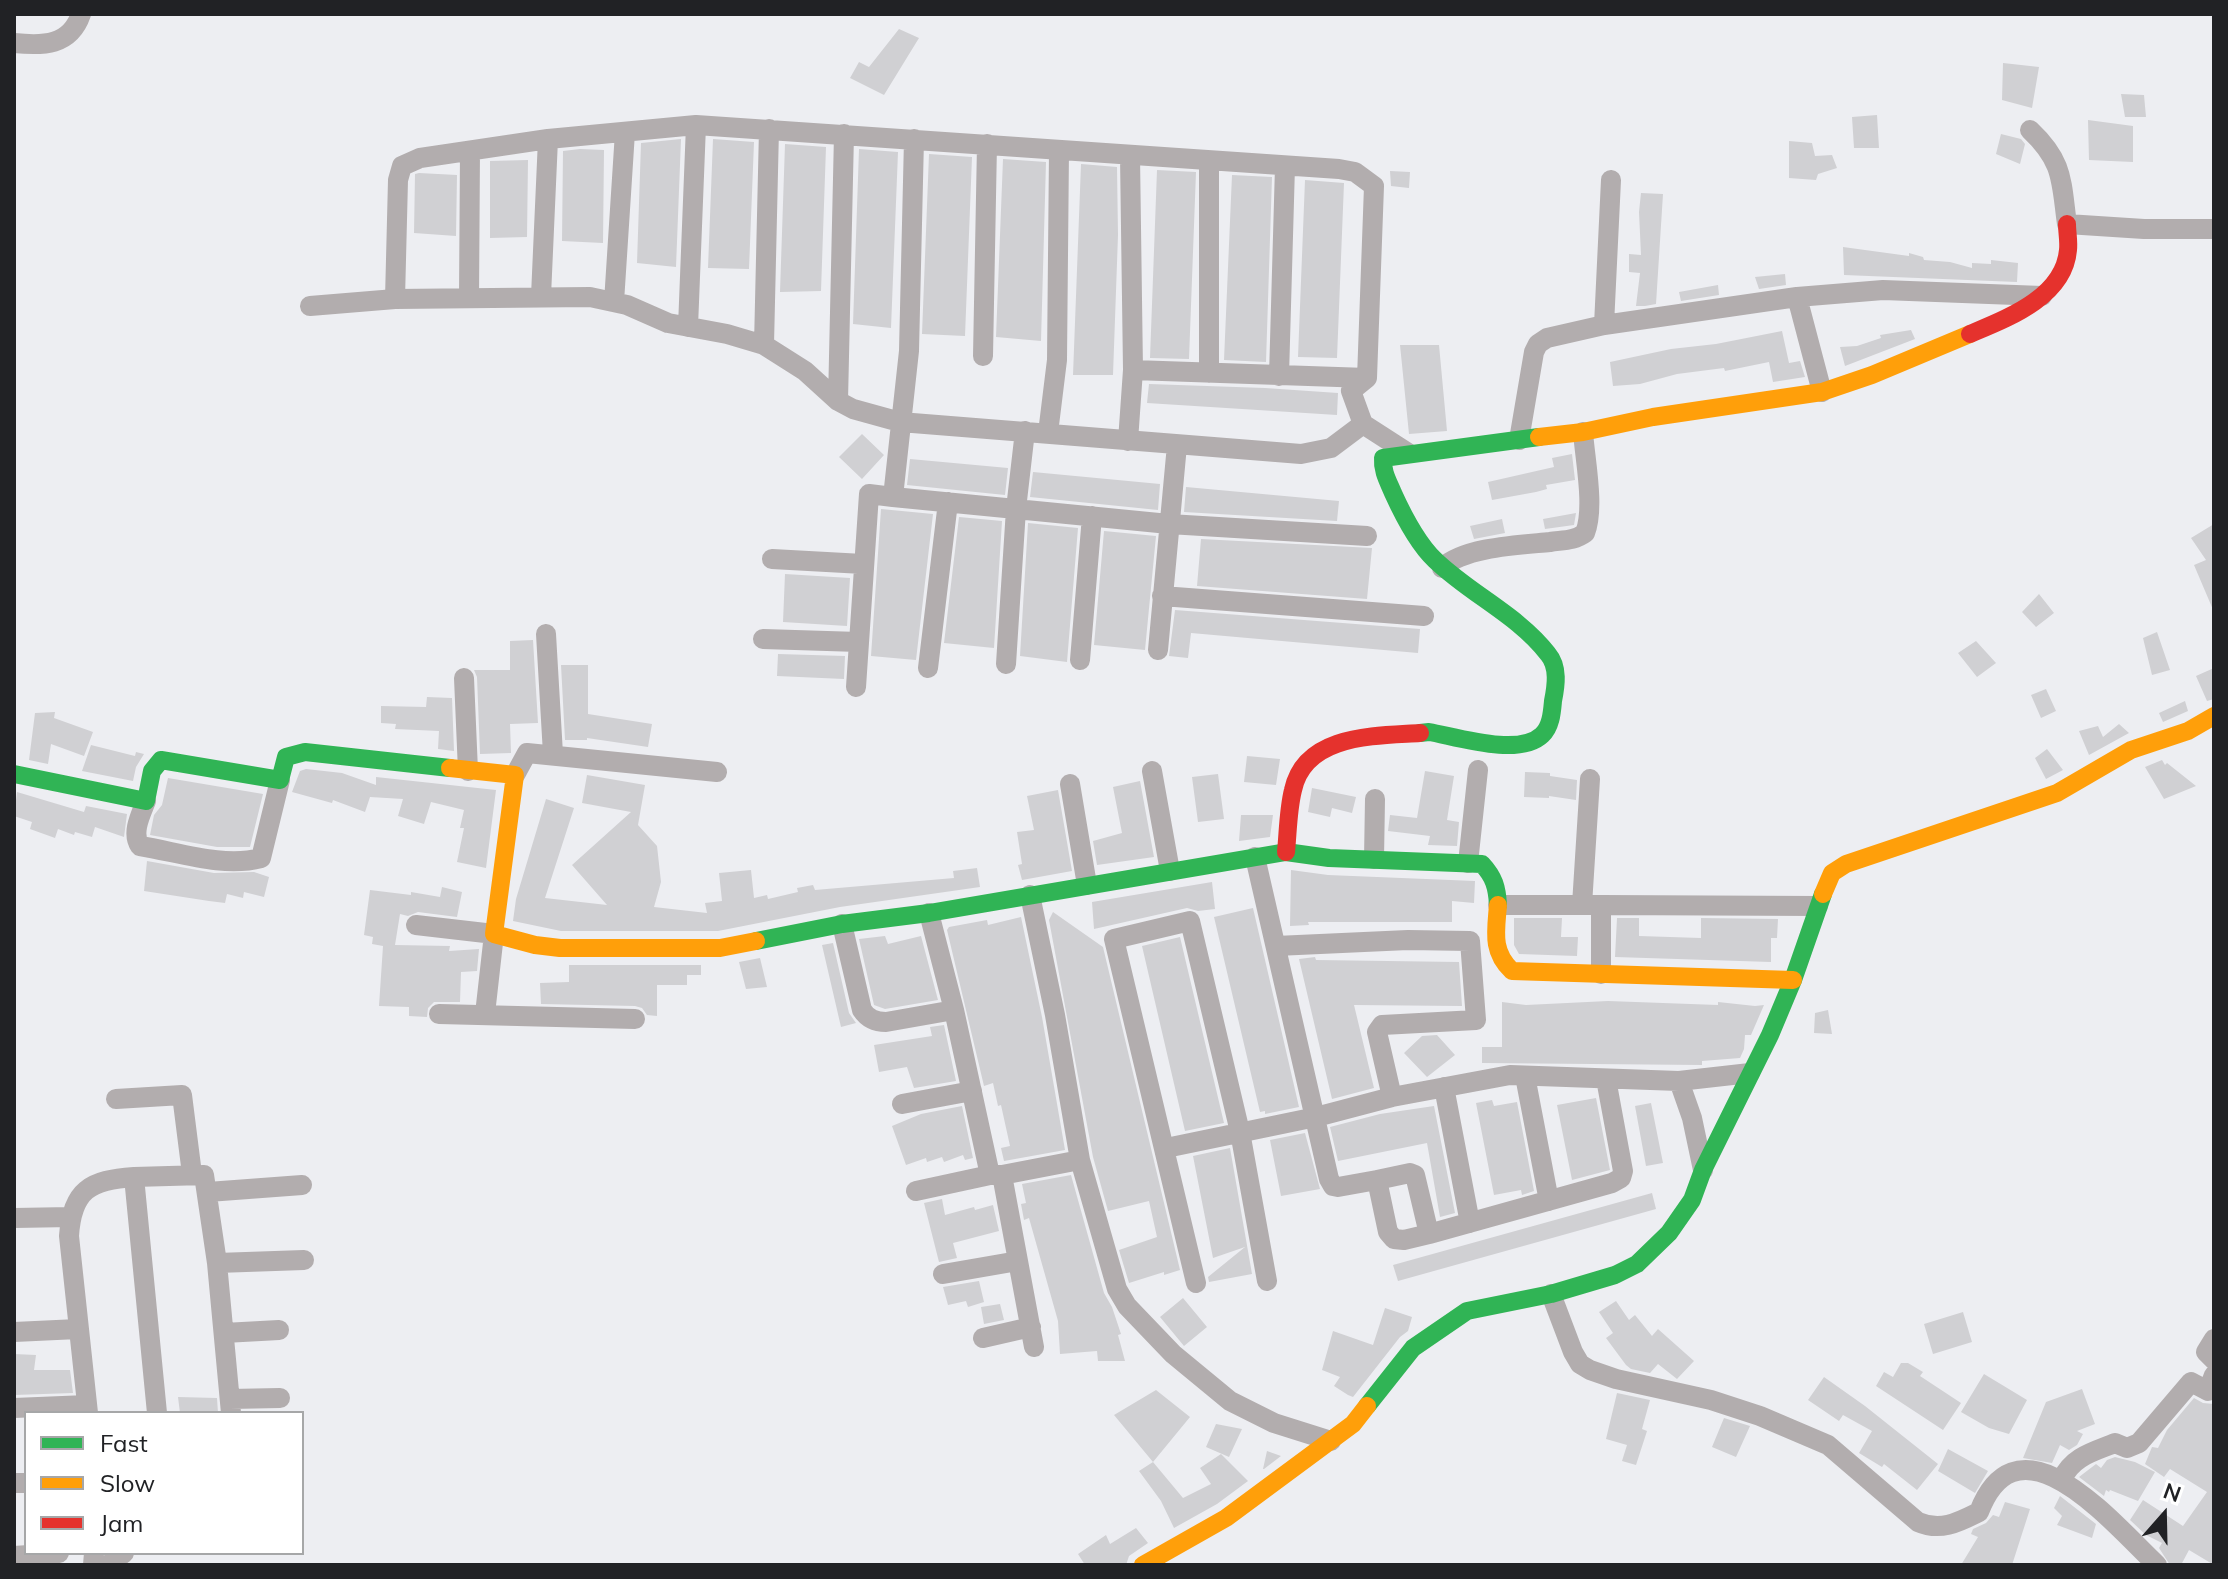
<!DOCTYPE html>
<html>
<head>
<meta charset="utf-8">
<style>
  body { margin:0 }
  #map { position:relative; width:2228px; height:1579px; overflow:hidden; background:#edeef2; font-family:Mulish,sans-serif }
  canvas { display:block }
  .frame { position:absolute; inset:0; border:16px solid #212225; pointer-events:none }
  .legend { position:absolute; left:24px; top:1411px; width:280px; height:144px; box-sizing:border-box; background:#fff; border:2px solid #a6a7a8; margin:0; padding:10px 14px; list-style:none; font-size:24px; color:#212225 }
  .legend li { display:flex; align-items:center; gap:16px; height:40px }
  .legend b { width:40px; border:2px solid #a6a7a8 }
  .north { position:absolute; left:2124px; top:1475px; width:80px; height:80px; -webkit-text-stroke:6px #fff; paint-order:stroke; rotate:20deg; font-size:22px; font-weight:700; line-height:32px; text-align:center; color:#212225 }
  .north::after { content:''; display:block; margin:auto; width:28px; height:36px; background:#212225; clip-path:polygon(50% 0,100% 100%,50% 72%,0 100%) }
</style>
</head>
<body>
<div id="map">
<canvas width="2228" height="1579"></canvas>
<div class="frame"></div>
<ul class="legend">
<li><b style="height:10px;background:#30b455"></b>Fast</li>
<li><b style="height:10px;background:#ff9f0a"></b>Slow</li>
<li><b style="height:10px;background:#e5322d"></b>Jam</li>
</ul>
<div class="north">N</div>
</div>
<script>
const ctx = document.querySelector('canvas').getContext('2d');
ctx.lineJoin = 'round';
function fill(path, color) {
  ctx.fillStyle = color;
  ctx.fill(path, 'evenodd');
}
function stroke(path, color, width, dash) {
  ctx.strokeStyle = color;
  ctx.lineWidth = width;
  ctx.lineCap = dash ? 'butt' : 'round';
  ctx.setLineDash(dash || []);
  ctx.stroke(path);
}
fill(new Path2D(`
  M899,29L919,38L884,95L850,78L859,62L869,67Z
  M2003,63L2039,67L2032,108L2002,100Z
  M2121,94L2144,95L2146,117H2125Z
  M1877,115L1879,148H1854L1852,117Z
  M2088,120L2133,126V162L2089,160Z
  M2001,134L2021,139L2025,144L2020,164L1996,154Z
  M681,139L676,267L637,263L641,143Z
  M713,139L754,142L749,269L708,268Z
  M1789,141L1812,143L1815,156L1832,155L1837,168L1818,174L1816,180L1789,178Z
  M785,144L826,147L821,291L780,292Z
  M580,149L604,150L603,243L562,241L563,151Z
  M859,149L898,152L891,328L853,324Z
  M929,154L972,157L965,336L922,334Z
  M1003,159L1046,162L1041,341L996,337Z
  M528,160L527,237L490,238V161Z
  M1081,164L1117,167L1118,235L1113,375H1073Z
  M1157,170L1196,172L1189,359L1150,358Z
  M1390,171L1410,172L1409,188L1391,186Z
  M419,173L457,175L456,236L414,233L415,174Z
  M1232,175L1272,177L1266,362L1224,360Z
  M1305,180L1344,183L1337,358L1298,357Z
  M1641,193L1663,194L1656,304L1645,306H1636L1640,273L1629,272V254L1641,255L1639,212Z
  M1843,247L1909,256V253L1923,257L1924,260L1950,262L1972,268V263L1991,264V260L2018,263L2017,282L1844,275Z
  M1785,274L1786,285L1759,289L1755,277Z
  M1718,285L1719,295L1681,301L1679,292Z
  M1911,330L1915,339L1845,366L1840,347L1857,346L1881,338L1880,335Z
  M1782,331L1789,363L1800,361L1805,377L1773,382L1769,362L1725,371L1724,368L1677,374L1640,384L1613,386L1610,362L1671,349L1716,344Z
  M1400,345H1439L1447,431L1409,434Z
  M1149,384L1265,388L1338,393L1337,415L1147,403Z
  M862,434L884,455L862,479L839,457Z
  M1572,454L1575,480L1546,485L1547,489L1536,492L1492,500L1488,482L1554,467L1552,458Z
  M910,459L1008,468L1005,495L907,485Z
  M1033,472L1160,484L1158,510L1030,497Z
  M1186,487L1339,501L1337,521L1184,512Z
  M881,509L933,514L916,660L871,656Z
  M1576,513L1574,525L1545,529L1543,519Z
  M959,517L1002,521L994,648L944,643Z
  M1502,519L1505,533L1474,539L1470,526Z
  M1028,523L1078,528L1067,662L1020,656Z
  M2214,524V612L2194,565L2206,560L2191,538Z
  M1104,531L1156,536L1145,650L1094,645Z
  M1201,539L1372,548L1367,599L1197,586Z
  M785,574L850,578L847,626L783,622Z
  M2039,594L2054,613L2036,627L2022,612Z
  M1175,610L1420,629L1418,653L1191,633L1188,658L1169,656Z
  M2157,632L2170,670L2152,675L2143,638Z
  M533,640L538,723L510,724L511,753L480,754L477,677L474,670H510V641Z
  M1976,641L1996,663L1977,677L1958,653Z
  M778,654L845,656L844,679L777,676Z
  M561,665H588V714L652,724L648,747L587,738V740H565Z
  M2214,668V699L2207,701L2196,676Z
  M2046,689L2056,711L2041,718L2031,695Z
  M427,697L452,698L454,751L438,749L439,731L395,729L396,724L381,723V706L426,707Z
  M2185,701L2188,711L2163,722L2159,713Z
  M55,712L54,718L93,732L84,756L51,744L48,764L29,760L35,713Z
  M2119,724L2129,733L2089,755L2079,731L2098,726L2103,737Z
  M91,745L135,756L136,752L144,754L136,767L133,781L82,771Z
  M2047,749L2063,770L2046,779L2035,758Z
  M1247,756L1280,759L1276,785L1244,782Z
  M2162,760L2165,765L2167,763L2196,786L2164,799L2145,767Z
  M306,769L342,773L376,785V777L496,790L486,868L457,862L464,828H460L464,810L431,802L424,824L398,816L403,799L370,797L365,812L333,800L332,803L292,792L300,771Z
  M1425,771L1454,776L1447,820L1459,822L1457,846L1428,845L1430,836L1388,831L1390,815L1417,818Z
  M1525,772L1550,773V776L1577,780L1576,800L1549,796V798L1524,797Z
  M1218,774L1224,819L1198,822L1192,777Z
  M587,775L645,785L638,825L657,846L661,882L654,907L707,913L705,903L722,901L719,873L751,870L754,898L767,895L768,899L798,892L797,888L813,885L815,890L954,878L953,871L977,868L980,887L840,907L718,931H561L513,921L516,899L546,799L574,808L545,898L607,905L572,865L631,812L582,803Z
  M168,778L263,794L250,847H217L150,835L154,815L162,805Z
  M1140,781L1154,857L1097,865L1093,841L1122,833L1113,787Z
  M1312,788L1356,797L1352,813L1332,808L1330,817L1308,812Z
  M1058,790L1072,871L1022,880L1018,865L1022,864L1017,832L1034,830L1027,796Z
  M17,792L84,812L86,806L127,814L124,837L95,827L92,837L75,832L74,835L58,829L55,838L30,829L32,822L14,816Z
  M1241,815H1273L1270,837L1239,841Z
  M147,861L214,873L254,872L269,877L264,897L244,892L243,898L227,894L225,903L209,901L144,891Z
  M1291,870L1328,875L1475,881L1474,903L1452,901V922H1308L1309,925L1290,926Z
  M1212,882L1215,909L1198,911L1187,908L1094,929L1092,902Z
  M442,887L462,892L457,917L418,912L408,916L400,914L395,945L450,946L449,951L479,949L477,971L461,972L460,1002H434L428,1008L427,1017L409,1016V1007L379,1006L383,946L372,944L373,937L364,935L370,890L411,895V892L440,897Z
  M1253,908L1299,1107L1265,1114V1111L1260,1112L1214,917Z
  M1053,912L1103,947L1180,1270L1164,1275V1272L1129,1283L1119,1250L1157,1237L1149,1201L1108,1211L1093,1157L1049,920Z
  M1021,917L1042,1017L1065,1150L1004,1161L1001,1148L1010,1146L1001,1105L998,1106L993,1083L984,1086L947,930L949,927L987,920L988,925Z
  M1514,918H1562L1561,937H1578L1577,956L1519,954L1514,945Z
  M1617,918H1639V936L1701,938V918L1778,919L1777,938H1771V962L1615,957Z
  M885,936L888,944L921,936L938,1000L885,1009L874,1005L859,939Z
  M1180,937L1224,1123L1185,1131L1142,946Z
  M833,943L849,1013L856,1023L841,1027L822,945Z
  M1315,957L1316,960L1459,962L1462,1006L1354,1005L1374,1088L1332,1099L1299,959Z
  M760,958L767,987L746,989L739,962Z
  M569,965H701V975H687V985H657V1016L647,1015L642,1008L635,1006L541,1004L540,983L569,982Z
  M1608,1001L1718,1005V1002L1755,1006L1764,1005L1751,1035H1745L1744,1049L1740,1058L1702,1061V1065L1482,1063V1047H1502V1002L1526,1005Z
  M1828,1010L1832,1034L1814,1033L1815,1013Z
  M944,1025L956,1081L914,1088L907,1067L879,1072L874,1045L932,1036L930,1027Z
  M1437,1035L1455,1055L1427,1077L1404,1053L1422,1036Z
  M1596,1098L1610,1170L1572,1180L1557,1105Z
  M1492,1100L1494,1106L1517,1102L1534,1191L1522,1195L1521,1190L1494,1195L1476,1103Z
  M1651,1103L1663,1163L1646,1166L1635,1106Z
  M962,1106L973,1158L965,1160L963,1155L944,1162L942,1157L927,1162L926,1158L906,1165L892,1126L921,1114Z
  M1434,1106L1455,1213L1440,1217L1427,1143L1338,1161L1330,1127L1380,1114Z
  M1305,1133L1320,1189L1281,1196L1270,1140Z
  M1230,1148L1252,1274L1209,1282L1208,1277L1245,1247L1213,1258L1193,1156Z
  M1071,1175L1104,1293L1112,1307L1121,1334L1118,1335L1125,1361H1098L1097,1351L1060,1354L1058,1321L1029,1218L1024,1220L1021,1204L1026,1203L1022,1184Z
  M1652,1193L1656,1209L1398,1281L1393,1265Z
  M942,1199L945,1215L974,1207L975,1210L993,1205L999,1231L953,1243L957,1258L939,1262L924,1203Z
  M979,1281L984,1302L968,1307L966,1301L948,1305L943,1287Z
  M1183,1298L1207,1327L1184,1346L1160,1317Z
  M1616,1301L1629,1320L1635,1315L1652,1336L1658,1329L1694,1361L1677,1379L1658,1364L1650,1373L1631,1369L1626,1365L1606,1338L1613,1333L1599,1312Z
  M1000,1304L1004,1320L984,1324L981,1307Z
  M1385,1308L1412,1317L1408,1331L1400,1337L1353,1397L1348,1395L1334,1386L1340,1377L1322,1370L1333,1331L1373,1345Z
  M1963,1312L1972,1342L1933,1354L1924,1324Z
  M14,1354L36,1355L34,1370H70L73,1393L14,1395Z
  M1901,1363H1908L1923,1372L1920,1376L1961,1403L1943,1430L1876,1386L1884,1372L1893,1377Z
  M1984,1374L2027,1400L2009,1434L1989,1428L1961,1412Z
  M1824,1377L1865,1406L1938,1464L1917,1490L1884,1464L1882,1467L1859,1453L1872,1431L1843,1415L1839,1421L1808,1400Z
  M2082,1389L2095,1424L2077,1431L2083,1434L2077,1445L2069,1450L2060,1445L2052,1463L2023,1458L2046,1402Z
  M1156,1390L1190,1417L1153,1462L1114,1415Z
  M1617,1393L1650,1400L1642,1429L1647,1431L1636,1465L1622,1461L1627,1445L1606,1439Z
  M178,1397L217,1398L218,1413H180Z
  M2194,1398L2203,1403L2214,1404V1565L2189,1550L2181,1565H2170L2159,1548L2162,1543L2146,1535L2130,1520L2143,1500L2183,1526L2207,1492L2170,1469L2164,1477L2145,1464L2152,1447L2158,1448L2167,1430Z
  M1724,1418L1750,1426L1736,1457L1712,1447Z
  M1216,1424L1242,1429L1229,1457L1206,1447Z
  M1948,1449L1988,1471L1975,1493L1938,1471Z
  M1267,1451L1281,1456L1264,1469H1263Z
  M1221,1454L1248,1481L1217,1504L1174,1528L1161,1501L1139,1471L1153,1462L1183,1498L1211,1484L1200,1468Z
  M2115,1457L2135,1462L2155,1472L2138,1501L2110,1490L2109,1492L2106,1490L2104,1496L2079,1477L2096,1464L2101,1468L2107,1460Z
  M2060,1496L2096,1524L2092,1538L2057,1525L2062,1516L2054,1508Z
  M2005,1502L2030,1509L2012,1565H1961L1978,1537L1971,1534L1973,1529L1986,1523L1993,1515L1999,1517Z
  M1136,1528L1148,1543L1129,1556L1126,1565H1085L1078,1554L1106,1535L1110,1544Z`), '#d0d0d3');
stroke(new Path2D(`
  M14,43C43,46 70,46 81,14
  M2030,130C2064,162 2061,181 2067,224L2144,229H2214
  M541,296L548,139
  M1797,297L1822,392
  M469,298L470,151
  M395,299L398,180L402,166L420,158L548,139L696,125L1339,169L1355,172L1374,186L1367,378L1351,391L1363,424L1408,453
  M614,302L625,132
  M310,306L395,299L590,297L627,305L668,323L727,334L764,345L805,371L838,401L853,409L900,422L1301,454L1331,448L1363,424
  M1604,325L1611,180
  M688,327L696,125
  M764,345L769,129
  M983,356L987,144
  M1133,370L1367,378
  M1209,373V162
  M1279,376L1285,166
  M838,401L844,134
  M1048,433L1057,360L1059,150
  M1519,440L1534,352L1538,344L1547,338L1604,325L1797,297L1883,290L2042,296
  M1128,441L1133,370L1130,156
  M893,497L1169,524L1367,536
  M772,559L863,564
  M1442,568C1464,547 1519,545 1550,542C1563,540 1574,541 1585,533C1595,508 1585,460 1583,432
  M1162,596L1424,616
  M546,634L553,754
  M763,639L859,642
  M1158,650L1177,445
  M1080,660L1092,516
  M1006,664L1016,509L1025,431
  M928,668L948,502
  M464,678L468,771
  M856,687L869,494L893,497L909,351L914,139
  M1152,771L1170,871
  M515,775L527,753L717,772
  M1070,784L1087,885
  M146,801C141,814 131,833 140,846C178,852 223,868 261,858L280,780
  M1255,857L1329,1179L1333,1186L1338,1187L1377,1180L1388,1232L1394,1239L1404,1240L1429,1234L1612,1183L1621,1178L1623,1171L1606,1079
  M1374,859L1375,799
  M1468,863L1478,770
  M1498,905H1601V974
  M1582,905L1590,779
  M1601,905L1818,906
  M929,913L954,1010L990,1175H1002L1080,1160L1055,1015L1030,895
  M842,924L862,1010C868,1019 875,1022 886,1022L954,1010
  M416,925L494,934L485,1014
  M1276,946L1408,940L1470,941L1476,1020L1382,1025L1377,1032L1392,1097
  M439,1014L635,1019
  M1525,1076L1549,1201
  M1679,1081L1750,1073
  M1444,1087L1470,1223
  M116,1099L182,1095L192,1174
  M902,1104L972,1091
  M1166,1148L1316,1117L1392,1097L1510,1075L1679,1081L1692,1118L1703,1170
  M1080,1160L1117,1289L1127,1306L1173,1354L1230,1401L1274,1423L1331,1441
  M1002,1175L1034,1347
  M134,1177L204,1175L217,1263L304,1260
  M1377,1180L1410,1173L1415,1175L1429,1234
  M916,1191L990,1175
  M208,1192L302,1185
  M14,1218L71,1217
  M217,1263L231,1413
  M943,1274L1018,1261
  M1196,1283L1114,939L1190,921L1240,1132L1267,1281
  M1551,1294L1573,1352L1580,1364L1590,1370L1616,1379L1711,1400L1760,1416L1828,1445L1918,1522C1941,1532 1959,1522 1979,1512C2019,1408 2114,1525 2157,1565
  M14,1332L78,1329
  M224,1333L279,1330
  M983,1338L1031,1327
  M2214,1339L2206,1352L2214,1360
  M230,1399L280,1398
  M14,1408L87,1405
  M88,1413L69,1236C72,1190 90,1180 134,1177L157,1413
  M2062,1479C2073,1456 2093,1452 2115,1443L2127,1448L2139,1443L2191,1382L2208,1391L2214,1375
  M14,1483H26
  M14,1556L59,1553
  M93,1565L94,1553
  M108,1565L124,1553`), '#b2adae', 20);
stroke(new Path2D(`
  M1420,733L1429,732C1457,737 1519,757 1542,735C1551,727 1552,712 1553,701C1556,686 1559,667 1548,654C1518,615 1470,594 1435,560C1417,543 1403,515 1393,493C1388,481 1382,471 1383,458L1539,437
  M14,774L146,801L152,771L161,760L280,780L286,757L305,752L450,768
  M756,941L842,924L929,913L1286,852L1329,858L1482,864C1494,877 1497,887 1498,905
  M1367,1406L1413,1348L1467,1311L1551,1294L1615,1275L1637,1264L1669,1233L1692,1200L1703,1170L1770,1035L1793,980L1823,894`), '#30b455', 18);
stroke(new Path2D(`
  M1539,437L1583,432L1653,417L1822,392L1872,375L1970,334
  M450,768L515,775L494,934L535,945L560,948H720L756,941
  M1823,894L1832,873L1846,864L2057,793L2131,750L2188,731L2214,716
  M1498,905C1496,931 1491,951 1512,971L1793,980
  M1143,1565L1226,1518L1353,1424L1367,1406`), '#ff9f0a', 18);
stroke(new Path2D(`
  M1970,334C2008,318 2064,297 2068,250C2069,242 2067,232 2067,224
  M1286,852C1288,832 1288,810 1293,790C1305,734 1375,736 1420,733`), '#e5322d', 18);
</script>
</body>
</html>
